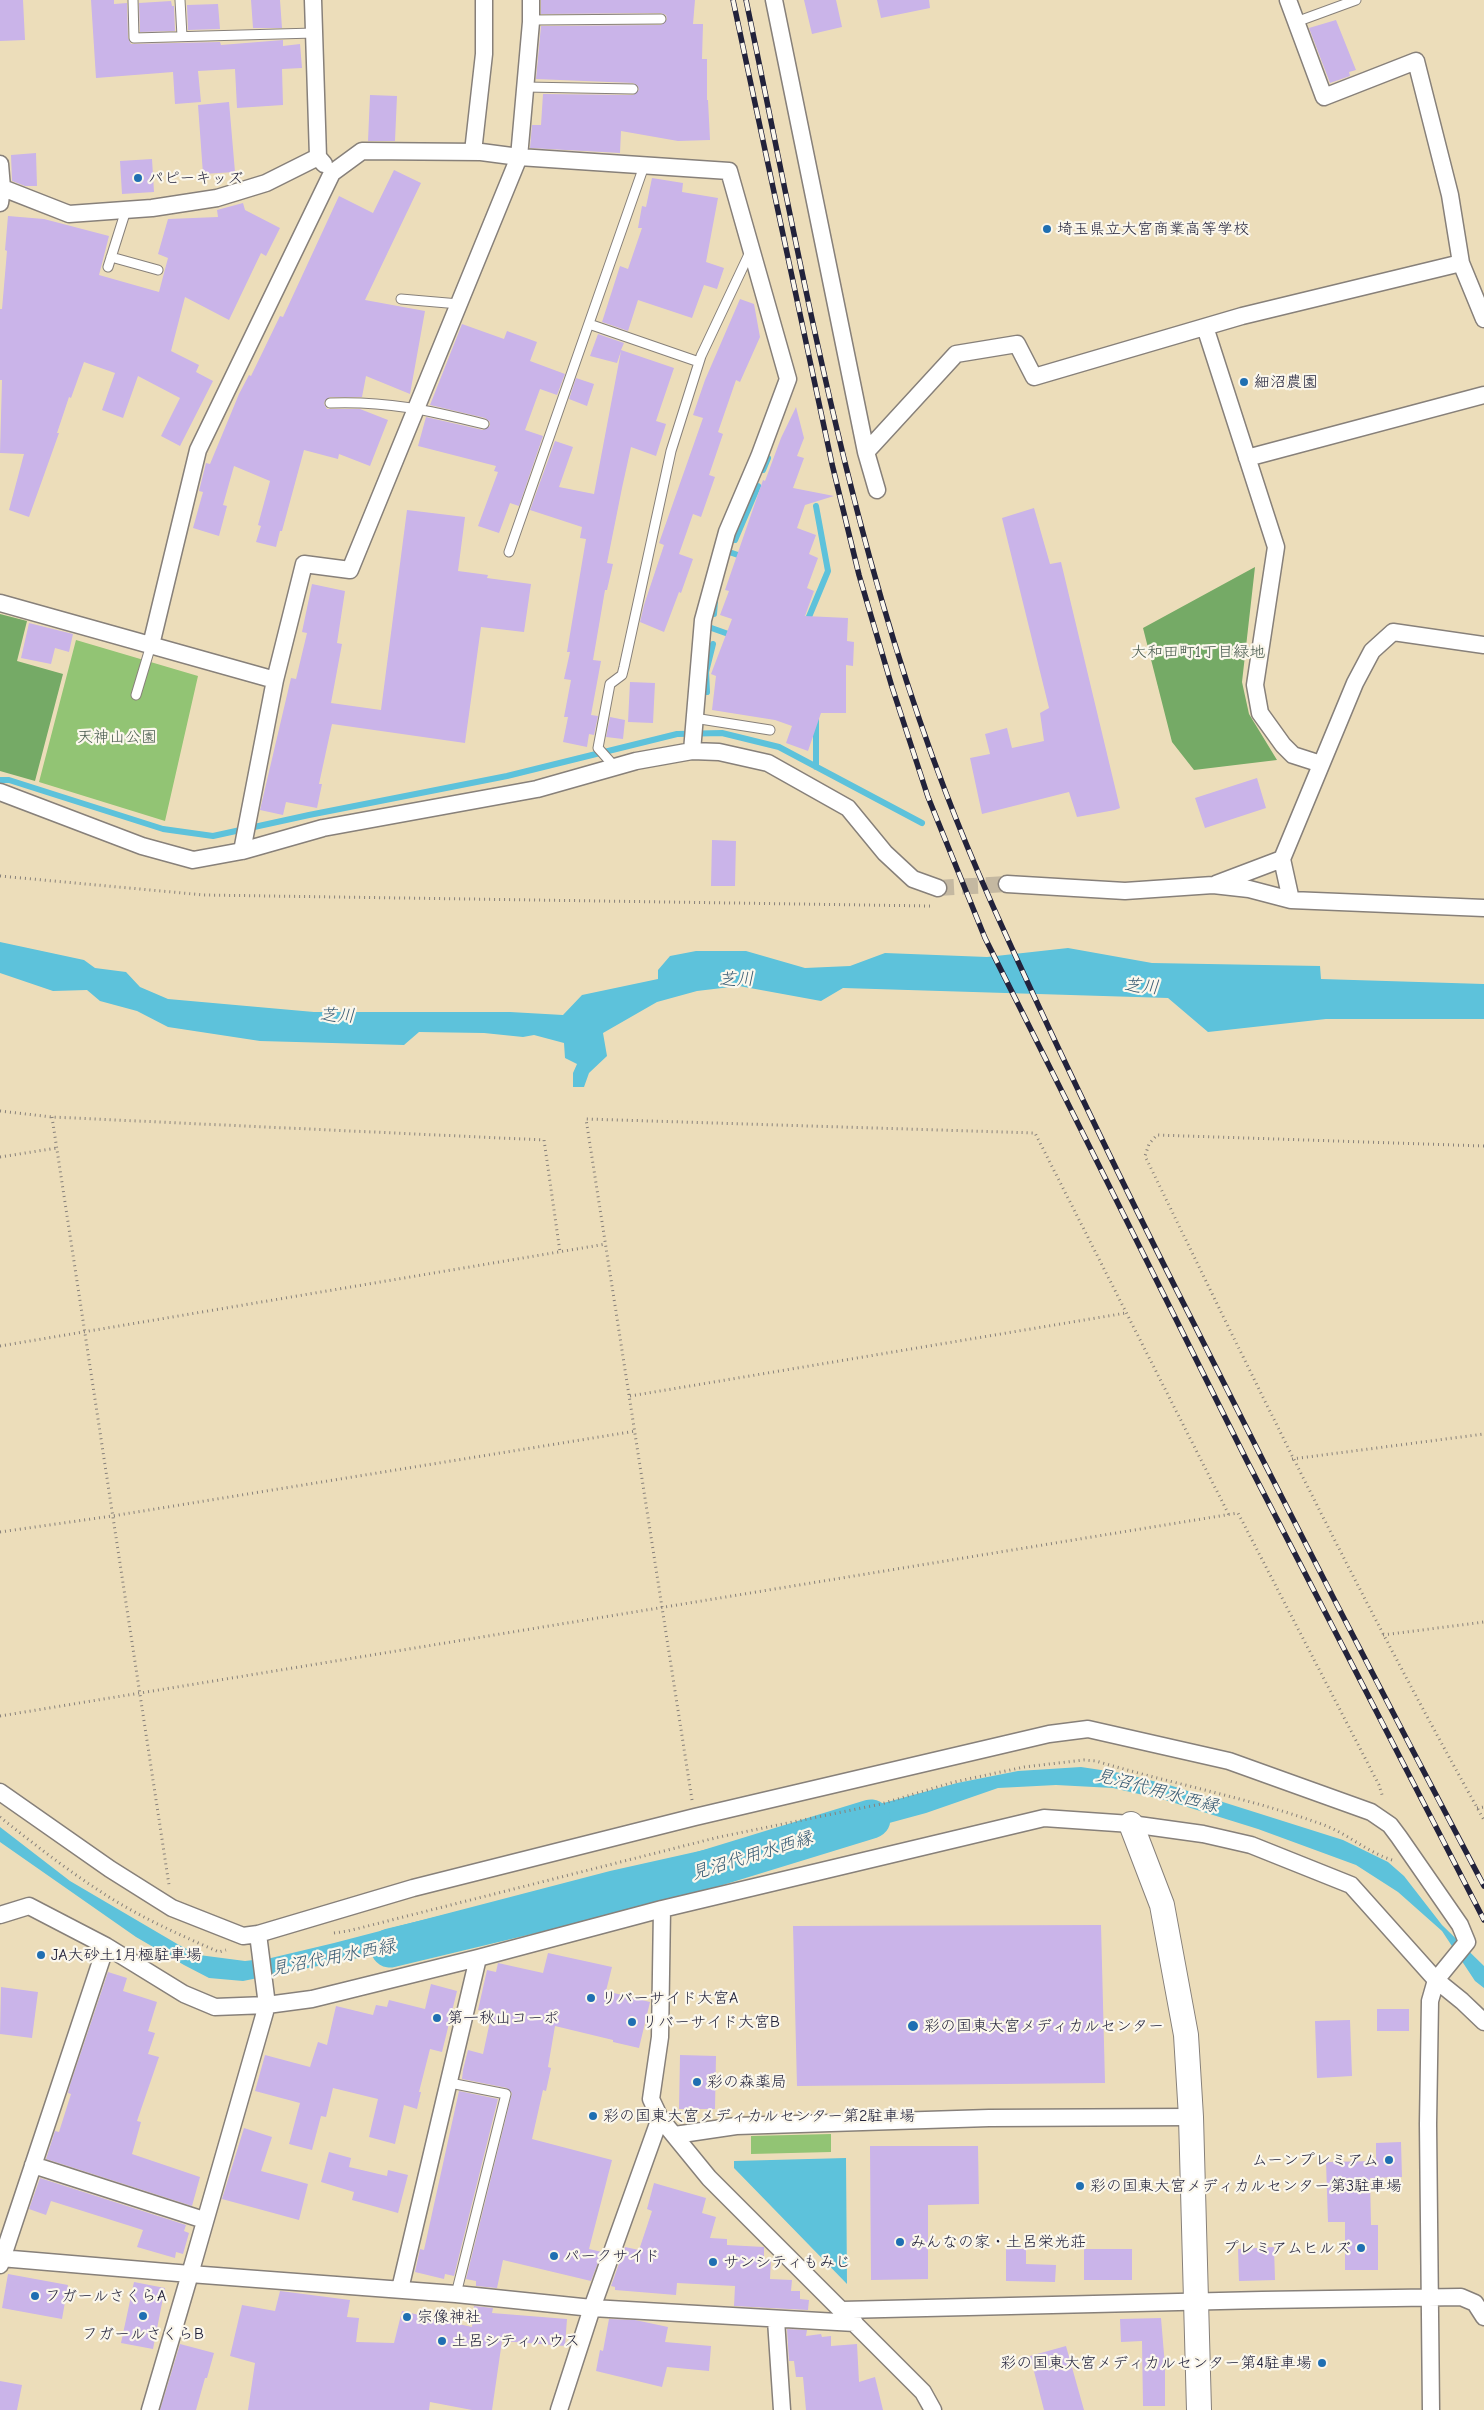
<!DOCTYPE html>
<html>
<head>
<meta charset="utf-8">
<style>
  body { margin:0 }
  canvas { display:block; background:#ecddba }
</style>
</head>
<body>
<canvas width="1484" height="2410"></canvas>
<script>
const ctx = document.querySelector('canvas').getContext('2d');
ctx.lineJoin = 'round';
function fill(path, color) {
  ctx.fillStyle = color;
  ctx.fill(path, 'evenodd');
}
function stroke(path, color, width, dash) {
  ctx.strokeStyle = color;
  ctx.lineWidth = width;
  ctx.lineCap = dash ? 'butt' : 'round';
  ctx.setLineDash(dash || []);
  ctx.stroke(path);
}
function drawText(font, color, halo, rows, align = 'center') {
  ctx.font = font + ' "Comic Neue","Klee One",sans-serif';
  ctx.lineWidth = 4.5;
  ctx.setLineDash([]);
  ctx.textBaseline = 'middle';
  ctx.strokeStyle = halo;
  ctx.fillStyle = color;
  for (const [text, x, y, turn = 0] of rows) {
    ctx.save();
    ctx.translate(x, y);
    ctx.rotate((+turn || 0) * Math.PI / 180);
    ctx.textAlign = isNaN(turn) ? turn : align;
    if (halo) ctx.strokeText(text, 0, 0);
    ctx.fillText(text, 0, 0);
    ctx.restore();
  }
}
fill(new Path2D(`
  M76,640L198,676L165,821L39,782Z
  M831,2134V2152L751,2154V2136Z`), '#92c474');
fill(new Path2D(`
  M1255,567L1242,682L1249,714L1277,760L1194,770L1172,742L1143,628Z
  M0,614L27,621L17,661L63,674L35,781L0,771Z`), '#75aa66');
fill(new Path2D(`
  M0,942L84,960L95,968L126,972L140,987L168,999L314,1012H510L563,1015L582,995L658,979V970L670,956L696,951H746L805,968L850,966L885,953L987,957L1068,948L1152,963L1320,966L1321,979L1484,984V1019H1326L1208,1032L1168,998L843,988L821,1001L739,986L697,991L657,1002L603,1033L607,1056L589,1073L584,1087H573V1073L577,1064L565,1058L564,1043L534,1035L523,1037L484,1033L419,1032L404,1045L260,1041L168,1027L137,1011L100,1001L87,990L53,991L0,973Z
  M1081,1767L1121,1773L1169,1785L1343,1840L1388,1862L1404,1876L1442,1925L1484,1966V1988L1475,1981L1442,1931L1398,1892L1356,1865L1258,1829L1165,1800L1113,1788L1056,1785L998,1788L926,1813L845,1835H819L805,1841L798,1837L720,1861L704,1863L668,1875L665,1871L647,1880L608,1888L458,1929L428,1944L243,1981L209,1978L184,1965L136,1937L0,1842V1827L70,1881L179,1945L199,1955L245,1961L271,1958L334,1943L610,1871L704,1850L836,1816L957,1783L1018,1771Z
  M846,2158L847,2284L734,2168V2161Z`), '#5dc2db');
stroke(new Path2D(`
  M763,470L768,458
  M735,540L758,486
  M723,550L744,557
  M714,614L715,601
  M806,624L828,571L816,506
  M703,625L734,636
  M707,692L706,672L713,644
  M816,767V720
  M0,780H9L163,829L213,836L309,815L507,776L677,734L722,733L779,747L922,823`), '#5dc2db', 6);
stroke(new Path2D(`
  M390,1948L669,1881L871,1819`), '#5dc2db', 39);
fill(new Path2D(`
  M0,0H23L25,40L0,41Z
  M91,0H114V4L127,3L128,38L131,44L220,42L221,45L283,40V46L300,44L302,68L282,69L283,105L237,108L235,69L198,71L201,102L175,104L173,72L96,78Z
  M251,0H280L282,28H253Z
  M541,0H695L693,24H703L702,59H707V100H708L710,140L678,141L621,131L620,153L530,148L532,125H541L543,94L633,95L639,90L638,86L633,83L536,79L541,26L661,25L667,19L666,15L661,13L541,14Z
  M804,0H836L842,27L812,34Z
  M877,0H929L930,8L881,18Z
  M171,1L172,6H174L175,31L140,32L139,3Z
  M218,4L220,29L188,30L187,5Z
  M1336,20L1356,70L1349,72L1350,76L1330,83L1309,28Z
  M370,95L397,96L395,141H368Z
  M229,102L235,172L203,174L198,105Z
  M36,153L37,186H25L12,181L11,155Z
  M152,159L154,192L122,194L120,161Z
  M394,170L421,183L365,300L425,311L410,394L366,376L362,397H330L325,400L324,404L327,409H360L388,420L370,466L339,454L338,459L304,450L282,531H280L276,547L256,542L261,526L258,525L270,481L234,466L223,505L227,506L219,536L193,528L203,492L199,491L206,463L210,464L239,394L249,375L251,376L280,316L283,317L339,196L373,213Z
  M652,178L683,183L682,192L718,198L706,262L724,268L717,289L704,285L692,318L638,300L628,331L602,322L620,266L628,269L642,228H638L642,206L646,207Z
  M243,203L245,210L280,228L266,256L261,253L229,320L185,297L171,351L199,365L196,372L213,381L180,446L161,436L180,398L138,376L123,418L102,410L115,373L84,362L71,398L69,397L57,433H59L29,517L9,510L24,454L0,453L2,380H0V309H2L7,251L5,250L8,216L44,219L109,236L99,275L159,292L168,258L158,254L168,219L218,217L217,210Z
  M740,299L754,304L760,337L740,382L736,380L718,432L723,434L709,475L715,477L701,517L693,514L679,554L693,559L681,593L679,592L664,632L640,622L644,605L664,545L659,543L703,418L693,415L705,380Z
  M462,324L504,339L507,331L537,342L530,361L565,374L557,395L540,389L525,430L543,436L519,506L510,503L499,533L478,526L498,472L494,471L496,466L418,446L426,417L483,430L490,426V422L485,418L430,405Z
  M598,334L624,343L621,350L674,368L656,421L666,424L656,456L631,447L622,488L607,563L613,564L607,590H605L593,660L601,661L591,715L598,716L594,735L589,734L587,747L563,742L568,717H564L571,680L564,679L570,652H567L586,539L580,538L582,527L530,510L555,441L573,447L559,487L594,494L621,351L617,363L590,356Z
  M576,378L594,384L587,406L569,399Z
  M796,407L804,438L797,456L804,458L793,488L834,496L805,505L797,528L816,535L809,554L818,558L807,588L814,591L805,616L848,618L847,641L854,642L853,666L846,665V713H821L808,751L786,743L792,726L775,720L712,710L716,676L711,674L732,619L720,615L729,591L725,590L763,480L765,481L781,438Z
  M1034,508L1050,564L1061,562L1120,808L1115,810L1077,817L1069,792L982,814L970,758L990,754L985,734L1007,728L1012,748L1044,741L1040,713L1049,708L1002,518Z
  M407,510L465,517L458,571L488,575L487,578L531,584L524,632L481,627L465,743L332,724L319,784H322L317,808L286,802L283,815L260,810L291,678L296,679L307,633L302,632L312,584L345,591L337,643L342,644L331,703L381,710Z
  M29,623L73,634L69,652L55,648L51,664L21,658Z
  M630,682L655,683L653,723L628,722Z
  M610,717L625,720L623,739L606,737Z
  M1257,778L1266,808L1205,828L1195,798Z
  M712,840L736,841L735,886H711Z
  M1101,1925L1105,2083L797,2086L793,1926Z
  M548,1953L612,1967L606,1991L650,2002L639,2048L613,2042V2040L555,2026L548,2067L551,2068L546,2091L543,2090L532,2139L612,2160L589,2249L602,2252L591,2281L503,2260L497,2288L476,2286V2281L466,2279L512,2093L507,2088L462,2079L463,2070L468,2050L483,2054L492,2012L478,2010L487,1970L496,1972L498,1963L543,1973Z
  M108,1972L127,1978L123,1991L157,2002L148,2031L155,2033L148,2054L159,2057L137,2121L141,2122L132,2154L200,2177L192,2206L46,2159L55,2131L59,2132L71,2094L68,2093L70,2085Z
  M431,1984L457,1991L442,2052L430,2049L419,2092H421L417,2109L404,2105L395,2144L369,2137L378,2099L333,2088L326,2117L321,2116L312,2150L289,2144L300,2103L255,2091L265,2055L310,2067L318,2042L327,2045L336,2006L373,2015L376,2005L387,2007L389,2000L425,2009Z
  M1,1987L38,1992L32,2038L0,2034Z
  M1377,2009H1409V2031H1377Z
  M1350,2020L1352,2076L1317,2078L1315,2021Z
  M680,2055L716,2056L715,2109H679Z
  M459,2091L498,2099L454,2276L445,2274L444,2279L415,2272L420,2249L424,2250Z
  M244,2128L272,2137L261,2171L308,2184L299,2220L222,2199Z
  M1401,2142L1402,2177L1370,2178L1371,2225H1378V2270H1345V2222H1328L1326,2162L1376,2161V2143Z
  M870,2146H978L979,2204L928,2205V2279L871,2280Z
  M329,2152L351,2158L349,2167L387,2176L388,2170L408,2175L398,2213L352,2200L354,2192L321,2182Z
  M40,2178L186,2225L184,2231L189,2233L183,2254L176,2252L175,2258L137,2247L143,2230L51,2201L46,2215L29,2209Z
  M654,2183L706,2198L702,2213L716,2217L710,2238L727,2239V2245L764,2247V2259H771L770,2279L792,2280L791,2291H800V2299L809,2300L808,2310L734,2306L735,2286L677,2283L676,2295L615,2290V2287L611,2286L625,2247L639,2250L652,2211L647,2209Z
  M1274,2247L1275,2280L1239,2281L1238,2249Z
  M1006,2249H1026V2264L1056,2265L1055,2282L1006,2281Z
  M1084,2249H1132V2280H1084Z
  M8,2274L68,2285L62,2319L2,2308Z
  M134,2282L165,2288L153,2349L121,2343Z
  M280,2291L350,2300L347,2317L359,2318L356,2342L394,2343L402,2311L472,2327L474,2306L493,2308L492,2313L567,2319L565,2346L502,2341L492,2410H472L430,2402L429,2410H248L255,2363L230,2356L242,2305L275,2311Z
  M1161,2318L1165,2366V2406H1143L1142,2341L1121,2342L1120,2319Z
  M609,2319L635,2320L668,2327L665,2342L711,2346L709,2371L667,2367L662,2387L596,2371L600,2350L603,2351Z
  M787,2329L807,2330L806,2336L821,2334L822,2337L831,2336V2346L857,2344L859,2382L875,2377L883,2410H806L803,2377H796L794,2361H789Z
  M180,2344L214,2353L207,2378H205L196,2410H160Z
  M1066,2346L1084,2410H1044L1030,2356Z
  M0,2381L22,2385L17,2410H0Z`), '#cab4e9');
stroke(new Path2D(`
  M938,888L1007,884`), '#c4b8a1', 16, [16, 8]);
const lane = new Path2D(`
  M133,0L134,38L314,33
  M180,0L182,36
  M531,20L661,19
  M1296,22L1356,0
  M525,87L633,89
  M111,257L158,270
  M108,267L126,210
  M401,299L459,304
  M589,324L699,362
  M330,403C387,401 428,410 484,424
  M509,552L644,166
  M136,695L151,645
  M694,718L770,730
  M615,767L598,748L610,684L622,675L624,667L671,451L701,356L751,250
  M450,2083L506,2094L456,2294`);
const street = new Path2D(`
  M313,0L318,157L324,164
  M531,0V22L519,157L729,171L788,379L759,457L727,532L703,620L692,751
  M774,0L866,452L877,490
  M1288,0L1324,97L1416,61L1450,195L1461,263L1484,319
  M473,152L484,54V0
  M0,164L2,188L0,203
  M0,187L69,214L152,208L217,198L266,183L318,157
  M1205,327L1276,547L1255,685L1260,713L1283,745L1293,755L1321,764
  M866,452L956,354L1017,344L1034,377L1242,316L1461,263
  M1247,458L1484,395
  M0,603L275,680
  M151,645L198,450L332,173L362,151L481,152L519,157L350,570L304,564L275,680L242,851
  M0,792L142,846L193,860L242,851L323,828L537,789L636,761L692,751L719,752L768,763L848,808L885,853L913,879L938,888
  M1282,859L1291,900
  M1007,884L1125,891L1213,885L1249,889L1291,900L1484,908
  M1216,884L1282,859L1355,683L1372,651L1393,632L1484,645
  M0,1792L110,1869L172,1908L243,1936L258,1934L413,1888L695,1817L1049,1734L1088,1729L1229,1761L1371,1812L1390,1825L1399,1837L1460,1925L1467,1942L1436,1980L1430,2001L1428,2124L1431,2410
  M662,1909L1044,1818L1131,1824L1203,1834L1251,1845L1351,1885L1436,1980L1462,2001L1484,2022
  M0,1915L29,1906L106,1946L184,1994L215,2007L267,2005L312,1999L478,1958L662,1909L660,2037L651,2099L660,2118L709,2178L923,2392L933,2410
  M675,2135L736,2126L989,2118L1191,2117
  M33,2165L204,2220
  M0,2258L190,2274L267,2005L258,1934
  M0,2265L106,1946
  M400,2289L478,1958
  M842,2310L1262,2300L1461,2297L1475,2303L1484,2317
  M776,2320L782,2410
  M150,2410L190,2274L456,2294L592,2308L855,2323
  M559,2410L592,2308L660,2118`);
const secondary = new Path2D(`
  M1131,1824L1162,1905L1186,2035L1191,2117L1199,2410`);
stroke(lane, '#87807a', 11);
stroke(street, '#87807a', 19);
stroke(secondary, '#87807a', 26);
stroke(new Path2D(`
  M0,876L204,895L930,906
  M0,1111L52,1117L544,1140L560,1252
  M52,1117L169,1885
  M1484,1146L1157,1135L1149,1144L1145,1156C1254,1380 1362,1603 1484,1820
  M0,1157L57,1148
  M0,1346L606,1244
  M630,1396L1126,1313
  M1292,1459L1484,1434
  M0,1532L112,1516L636,1431
  M1383,1635L1484,1622
  M0,1716L1238,1513L1379,1785L1383,1798
  M692,1800L586,1119L1035,1133L1229,1515
  M1477,1808L1484,1807
  M0,1817C35,1845 71,1873 109,1897C144,1919 182,1936 219,1952L226,1950
  M334,1933L348,1931L719,1837L881,1804L954,1782L1024,1767L1084,1760L1096,1761C1172,1784 1250,1798 1324,1825C1348,1834 1367,1852 1392,1860`), '#87807a', 3, [1, 4]);
stroke(lane, '#fff', 9);
stroke(street, '#fff', 16);
stroke(secondary, '#fff', 24);
const rail = new Path2D(`
  M733,0L832,464L859,575L892,687L928,797L985,938L1247,1461L1484,1920
  M746,0C802,266 848,538 946,793C974,867 1007,938 1040,1009C1089,1114 1140,1219 1193,1322C1288,1511 1385,1699 1484,1886`);
stroke(rail, '#22223b', 5.5);
stroke(rail, '#fbf7ec', 4, [11]);
for (const [x, y, r, color] of [
  [138,178,5,"#1f6fb2"],
  [1047,229,5,"#1f6fb2"],
  [1244,382,5,"#1f6fb2"],
  [41,1955,5,"#1f6fb2"],
  [591,1998,5,"#1f6fb2"],
  [437,2018,5,"#1f6fb2"],
  [632,2022,5,"#1f6fb2"],
  [913,2026,6,"#1f6fb2"],
  [697,2082,5,"#1f6fb2"],
  [593,2116,5,"#1f6fb2"],
  [1389,2160,5,"#1f6fb2"],
  [1080,2186,5,"#1f6fb2"],
  [900,2242,5,"#1f6fb2"],
  [1361,2248,5,"#1f6fb2"],
  [554,2256,5,"#1f6fb2"],
  [713,2262,5,"#1f6fb2"],
  [35,2296,5,"#1f6fb2"],
  [143,2316,5,"#1f6fb2"],
  [407,2317,5,"#1f6fb2"],
  [442,2341,5,"#1f6fb2"],
  [1322,2363,5,"#1f6fb2"]
]) {
  const dot = new Path2D();
  dot.arc(x, y, r, 0, 2 * Math.PI);
  ctx.fillStyle = color;
  ctx.fill(dot);
  stroke(dot, '#fbf7ec', 2);
}
drawText('16px', '#22223b', '#fbf7ec', [
  ["パピーキッズ",148,178],
  ["埼玉県立大宮商業高等学校",1057,229],
  ["細沼農園",1254,382],
  ["JA大砂土1月極駐車場",51,1955],
  ["リバーサイド大宮A",601,1998],
  ["第一秋山コーポ",447,2018],
  ["リバーサイド大宮B",642,2022],
  ["彩の国東大宮メディカルセンター",924,2026],
  ["彩の森薬局",707,2082],
  ["彩の国東大宮メディカルセンター第2駐車場",603,2116],
  ["ムーンプレミアム",1379,2160,"right"],
  ["彩の国東大宮メディカルセンター第3駐車場",1090,2186],
  ["みんなの家・土呂栄光荘",910,2242],
  ["プレミアムヒルズ",1351,2248,"right"],
  ["パークサイド",564,2256],
  ["サンシティもみじ",723,2262],
  ["フガールさくらA",45,2296],
  ["宗像神社",417,2317],
  ["フガールさくらB",143,2334,"center"],
  ["土呂シティハウス",452,2341],
  ["彩の国東大宮メディカルセンター第4駐車場",1312,2363,"right"]
], 'left');
drawText('16px', '#495b4f', '#fbf7ec', [
  ["大和田町1丁目緑地",1198,652],
  ["天神山公園",117,737]
]);
drawText('italic 18px', '#375a73', '#fbf7ec', [
  ["芝川",736,980,-2],
  ["芝川",1141,987,4],
  ["芝川",337,1016,2],
  ["見沼代用水西縁",1157,1791,15],
  ["見沼代用水西縁",752,1856,-17],
  ["見沼代用水西緑",333,1958,-11]
]);
</script>
</body>
</html>
